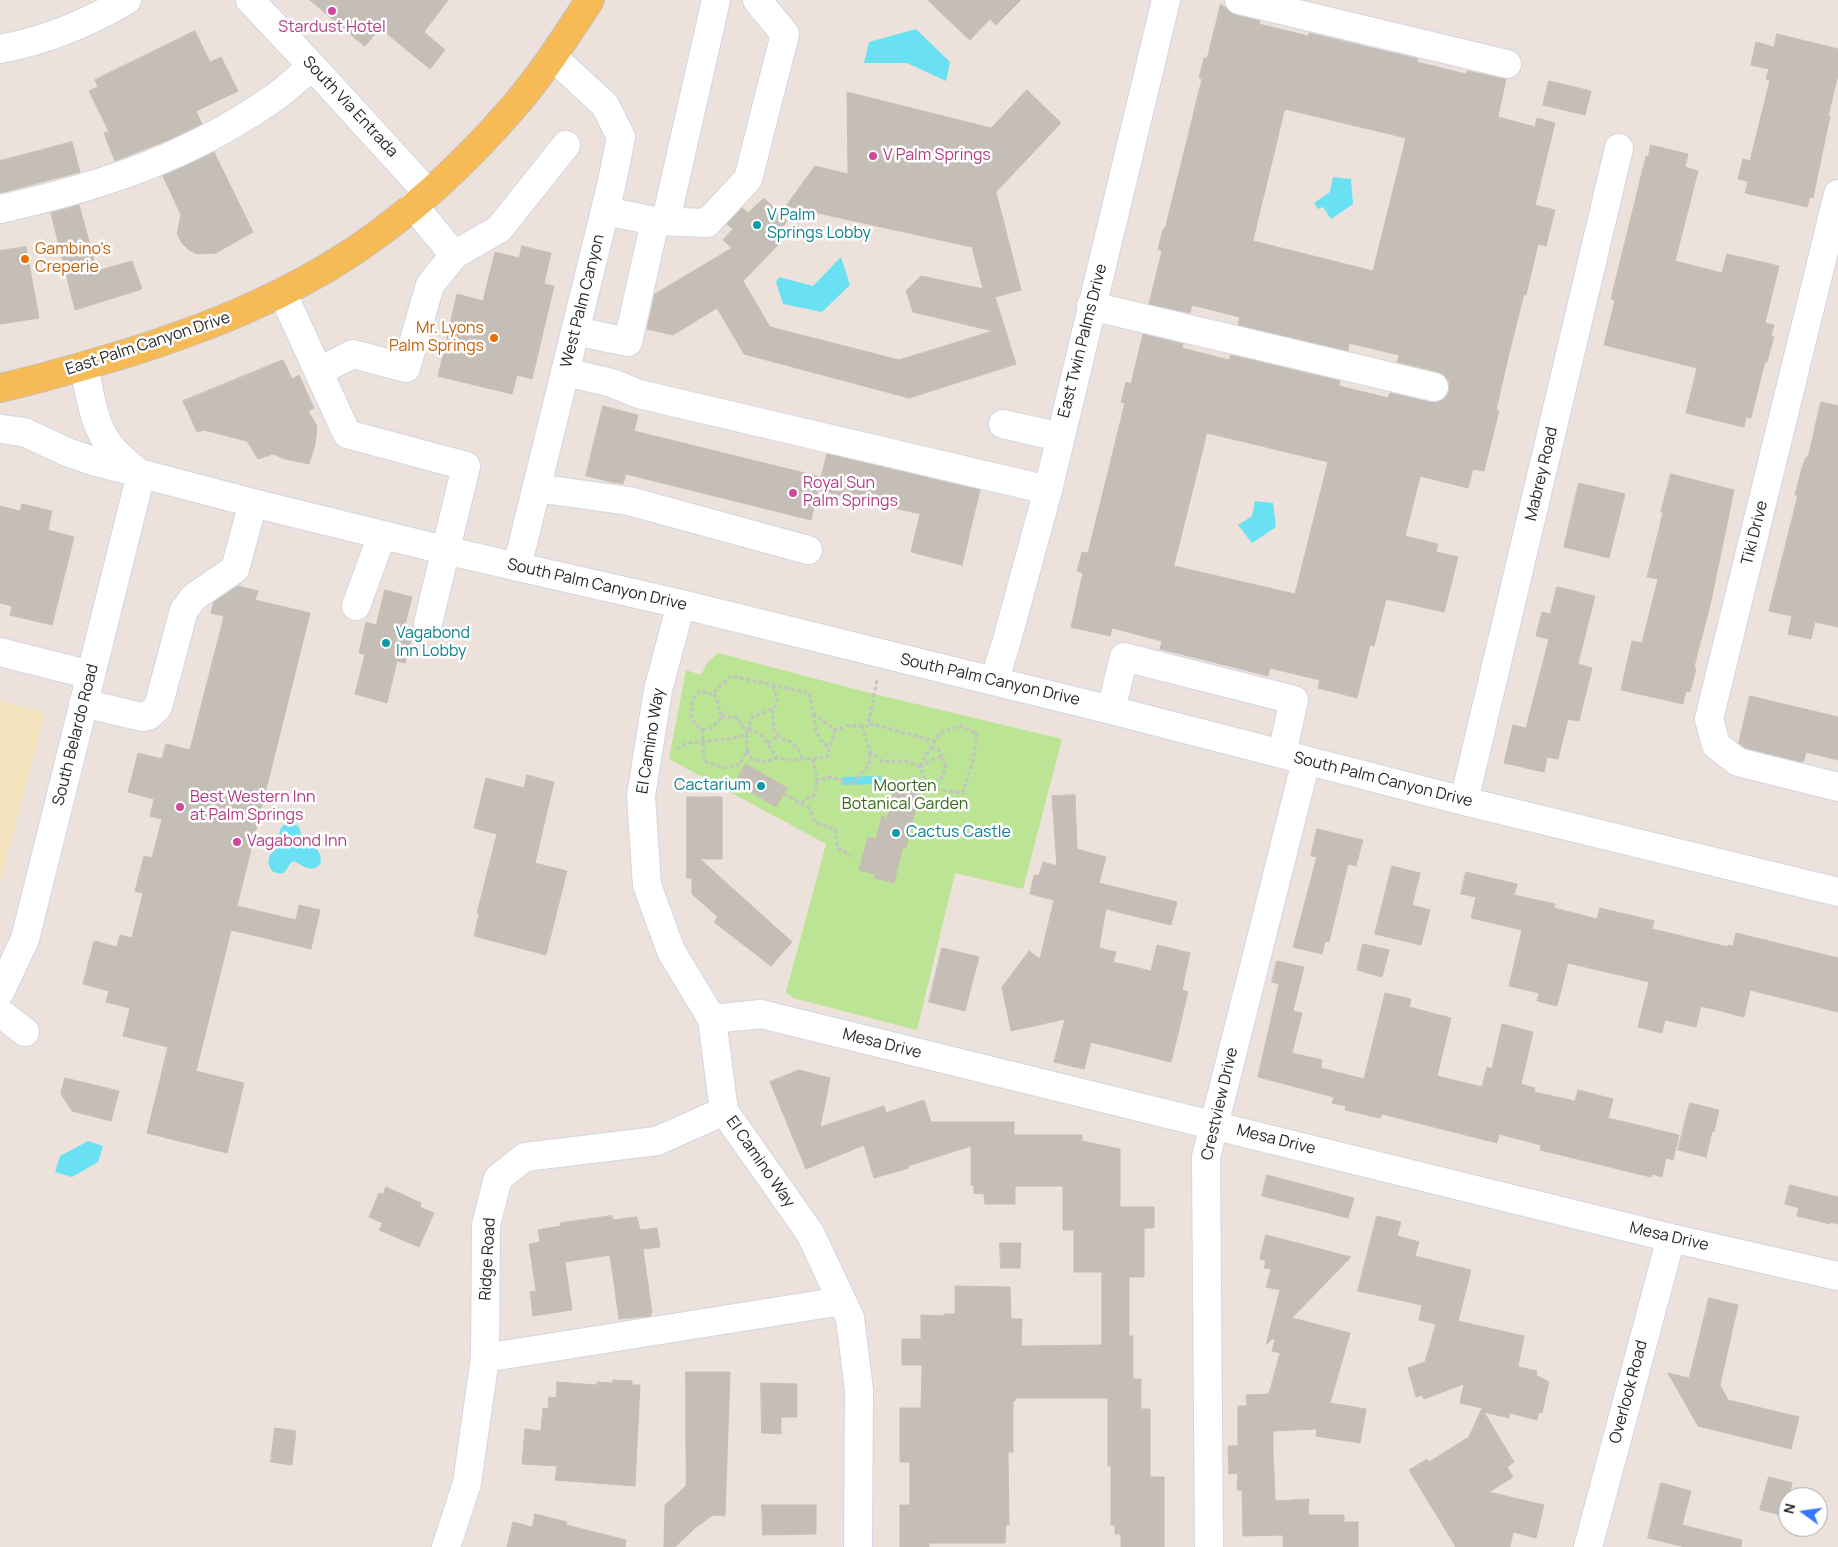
<!DOCTYPE html>
<html>
<head>
<meta charset="utf-8">
<style>
  body { margin:0 }
  #map { position:relative; width:1838px; height:1547px; overflow:hidden; background:#ece2db; font-family:Manrope,sans-serif }
  canvas { display:block }
  .north { position:absolute; left:1778px; top:1487px; width:50px; height:50px; box-sizing:border-box; background:#fff; border:1px solid #a9a9a9; border-radius:50%; rotate:284deg; font-size:14px; font-weight:700; line-height:20px; text-align:center; color:#292929 }
  .north::after { content:''; display:block; margin:auto; width:18px; height:22px; background:#3577ff; clip-path:polygon(50% 0,100% 100%,50% 72%,0 100%) }
</style>
</head>
<body>
<div id="map">
<canvas width="1838" height="1547"></canvas>
<div class="north">N</div>
</div>
<script>
const ctx = document.querySelector('canvas').getContext('2d');
ctx.lineJoin = 'round';
function fill(path, color) {
  ctx.fillStyle = color;
  ctx.fill(path, 'evenodd');
}
function stroke(path, color, width, dash) {
  ctx.strokeStyle = color;
  ctx.lineWidth = width;
  ctx.lineCap = dash ? 'butt' : 'round';
  ctx.setLineDash(dash || []);
  ctx.stroke(path);
}
function drawText(font, color, halo, rows, align = 'center') {
  ctx.font = font + ' Manrope,sans-serif';
  ctx.lineWidth = 5;
  ctx.setLineDash([]);
  ctx.textBaseline = 'middle';
  ctx.strokeStyle = halo;
  ctx.fillStyle = color;
  for (const [text, x, y, turn = 0] of rows) {
    ctx.save();
    ctx.translate(x, y);
    ctx.rotate((+turn || 0) * Math.PI / 180);
    ctx.textAlign = isNaN(turn) ? turn : align;
    if (halo) ctx.strokeText(text, 0, 0);
    ctx.fillText(text, 0, 0);
    ctx.restore();
  }
}
fill(new Path2D(`
  M718,653L862,691L1062,739L1023,889L955,873L917,1030L793,998L786,992L826,844L669,759L686,670L701,675L707,663Z`), '#bbe595');
fill(new Path2D(`
  M0,701L45,713L0,883Z`), '#f3e3bc');
fill(new Path2D(`
  M916,29L950,62L946,81L907,63H864L869,42Z
  M1333,177L1351,179L1353,204L1331,219L1323,207L1318,209L1314,203L1330,192Z
  M841,257L850,285L822,312L783,304L776,282L779,277L813,286Z
  M1255,501L1273,503L1276,527L1252,543L1238,525L1252,516Z
  M288,823L297,825L300,829L302,840C312,850 321,845 321,863C313,874 303,866 294,861C284,866 289,879 272,871C265,861 269,852 280,847C281,837 275,828 288,823Z
  M88,1141L103,1146L98,1162L72,1177L55,1172L60,1156Z`), '#69e1f3');
stroke(new Path2D(`
  M845,781L878,780`), '#69e1f3', 8);
const building = new Path2D(`
  M310,0H448L424,32L445,50L430,69L380,28L365,46Z
  M928,0H1021L996,25L990,19L970,40Z
  M1221,4L1235,15L1260,21L1259,24L1308,36L1309,33L1418,59L1417,62L1466,74L1467,71L1506,79L1498,117L1535,127L1537,118L1555,123L1535,205L1555,210L1546,246L1538,244L1526,295L1524,294L1508,358L1496,410L1499,411L1484,471L1473,469L1468,488L1420,476L1405,536L1438,544L1436,552L1458,557L1444,612L1386,599L1374,646L1370,645L1357,698L1318,688L1320,680L1270,668L1268,676L1229,666L1160,649L1162,641L1112,628L1110,636L1071,627L1083,573L1077,571L1082,552L1088,553L1125,403L1121,402L1126,382L1131,384L1143,334L1183,344L1182,348L1229,360L1231,355L1340,381L1339,386L1388,398L1390,393L1430,402H1438L1445,398L1449,391V382L1444,375L1438,372L1397,362L1399,355L1349,343L1348,351L1238,325L1240,317L1192,305L1190,313L1149,304L1162,251L1158,249L1163,229H1165L1202,79L1199,78L1204,58H1207ZM1285,109L1406,138L1373,271L1253,241ZM1207,433L1328,462L1295,594L1174,566Z
  M195,31L210,62L221,57L238,91L196,111L202,124L168,140L115,161L104,133L109,132L89,91L98,87L95,80Z
  M1777,34L1838,49V75L1828,116H1830L1813,198L1810,197L1807,207L1745,193L1748,181L1738,179L1743,159L1750,161L1770,80L1766,79L1769,69L1751,65L1756,42L1774,47Z
  M1549,81L1591,91L1585,115L1543,105Z
  M1027,90L1061,123L996,192L1021,290L995,297L1016,364L909,398L744,354L717,308L673,335L647,329L655,294L732,248L723,240L733,229L727,224L742,208L748,213L764,198L787,221L774,238L779,244L743,281L770,327L899,360L993,331L913,312L906,291L921,276L983,289L972,247L786,206L815,166L848,174L847,92L991,128Z
  M72,142L80,172L0,193V161Z
  M1651,145L1688,154L1685,167L1698,171L1675,261L1722,273L1727,254L1779,266L1765,323L1774,325L1771,336L1774,337L1767,362H1765L1762,373L1751,418L1746,417L1744,427L1686,413L1697,368L1604,345L1615,300L1611,299L1646,156L1648,157Z
  M214,152L253,232L216,253L197,254L189,250L182,243L177,234L181,215L163,176Z
  M79,205L97,271L132,261L142,289L75,310L51,213Z
  M522,246L551,253L544,284L554,286L532,379L517,375L512,394L438,376L457,294L483,301L495,252L519,258Z
  M26,247L39,318L0,324V251Z
  M283,360L292,379L299,375L314,408L308,411L317,426L315,445L309,464L285,459L273,454L258,459L247,441L204,430L197,432L183,401Z
  M1821,402L1838,406V627L1815,622L1811,639L1788,634L1792,616L1769,611L1798,495H1795L1802,468L1806,457H1808Z
  M603,406L638,415L634,431L821,477L827,454L980,490L962,565L911,552L920,514L818,490L811,520L626,474L623,484L586,476Z
  M1671,474L1734,490L1711,601L1694,667L1696,668L1690,692L1686,691L1683,704L1621,690L1632,641L1642,643L1658,579L1647,577L1663,513L1661,512Z
  M1579,483L1625,494L1609,558L1564,547Z
  M22,504L52,511L48,530L74,537L52,625L10,615L12,606L0,603V506L20,511Z
  M238,586L258,591L255,600L310,613L237,906L296,920L299,905L320,910L311,949L231,930L196,1071L244,1083L227,1153L147,1133L168,1047L123,1036L130,1008L106,1002L109,991L83,984L94,941L117,947L120,935L132,938L143,893L135,891L144,856L152,858L162,819L150,816L154,799L128,792L138,753L162,759L166,744L190,750L224,616L211,613L214,602Z
  M1557,587L1595,596L1578,664L1592,668L1579,721L1568,719L1558,759L1547,757L1544,772L1504,763L1513,725L1526,728L1549,639L1536,636L1542,612L1550,614Z
  M385,590L412,597L403,632L413,634L405,663L397,661L387,703L355,694L365,654L359,653L366,622L376,625Z
  M1750,696L1838,717V760L1806,752L1804,761L1801,762L1745,748L1739,743Z
  M746,764L787,788L776,807L735,783Z
  M527,775L554,782L535,863L567,871L546,955L474,936L479,914L477,913L497,834L474,828L486,778L524,788Z
  M895,786L920,792L906,848L903,847L894,883L874,878L875,874L859,870L868,837L876,839L882,816L887,818Z
  M1075,795L1077,849L1106,857L1099,883L1177,902L1171,925L1106,909L1099,948L1116,952L1113,962L1151,971L1157,945L1190,953L1182,990L1188,992L1171,1062L1091,1042L1084,1069L1054,1062L1065,1019L1011,1031L1002,987L1029,951L1040,959L1054,900L1030,894L1034,875H1039L1043,862L1057,866L1052,796Z
  M687,797H722V859H700L792,942L771,966L714,922L718,917L692,894V878H687Z
  M1317,829L1363,840L1356,866L1348,864L1329,942L1325,941L1322,954L1293,947L1317,857L1311,856Z
  M1392,866L1420,873L1412,905L1430,910L1421,945L1375,934Z
  M1466,872L1517,884L1514,895L1555,904L1554,908L1597,919L1600,908L1654,921L1652,929L1728,947V945L1733,946L1736,933L1838,958V1012L1750,990L1744,1017L1701,1006L1696,1027L1665,1020L1662,1033L1638,1027L1649,982L1568,963L1557,1006L1537,1001L1539,993L1509,986L1522,930L1471,918L1476,897L1461,894Z
  M1363,944L1389,950L1382,977L1357,970Z
  M942,948L979,957L965,1011L929,1002Z
  M1277,961L1304,967L1293,1011L1302,1013L1292,1053L1322,1060L1321,1068L1364,1079L1385,993L1411,999L1409,1007L1451,1018L1437,1076L1482,1087L1487,1067L1492,1069L1502,1024L1533,1032L1521,1084L1535,1088L1534,1092L1575,1101L1578,1090L1613,1099L1608,1118L1679,1135L1673,1160L1666,1158L1662,1177L1652,1174L1651,1177L1540,1150L1541,1145L1499,1134L1497,1143L1382,1114L1380,1118L1345,1110L1346,1106L1332,1103L1334,1097L1258,1077L1279,984L1272,982Z
  M799,1070L830,1078L820,1127L884,1106L886,1113L924,1100L931,1122H1014V1135H1082V1141L1120,1149V1207H1154V1228H1144V1277H1129V1336H1133V1379H1141V1409H1150V1477H1164V1547H1121V1534H1115V1525H1111V1466H1108V1398H1015V1401H1013V1452H1008L1009,1525L1006,1524L1005,1543H929V1547H900V1505H910V1462H900V1408H921L922,1365H902V1339H921V1315L944,1316V1314H955V1286L1010,1287L1011,1319H1022L1021,1346L1102,1345V1272H1074V1230H1063V1186H1015V1204H985L984,1194L974,1193V1185H971V1146L908,1166L909,1168L874,1178L864,1145L806,1169L770,1082Z
  M65,1078L119,1091L111,1121L72,1111L61,1094Z
  M1690,1103L1719,1110L1714,1132L1712,1131L1706,1157L1678,1150Z
  M1267,1175L1354,1198L1348,1218L1262,1196Z
  M1790,1185L1838,1197V1224L1830,1222V1224L1797,1216L1799,1208L1785,1204Z
  M386,1187L421,1203L420,1207L434,1213L419,1247L379,1230L383,1223L369,1217L379,1193L383,1194Z
  M612,1216L613,1220L637,1217L640,1230L657,1228L660,1247L643,1249L652,1313H650L651,1316L619,1319L610,1255L565,1262L572,1310L533,1316L530,1292L536,1291L529,1244L540,1242L538,1230L561,1226V1223Z
  M1377,1216L1401,1222L1397,1236L1419,1242L1415,1256L1471,1270L1458,1321L1524,1336L1518,1367L1537,1371L1536,1375L1549,1382L1542,1413L1539,1412L1537,1420L1510,1413L1509,1418L1484,1412L1514,1462L1507,1467L1513,1477L1489,1492L1544,1505L1536,1538L1513,1532L1510,1547H1456L1409,1470L1427,1459L1429,1462L1469,1437L1482,1408L1460,1403L1464,1384L1424,1399L1422,1395L1416,1397L1408,1368L1425,1362L1436,1324L1419,1320L1422,1305L1358,1291Z
  M1266,1235L1351,1257L1292,1318L1350,1333L1330,1403L1366,1409L1360,1443L1316,1436L1317,1429L1273,1431V1451L1275,1501L1309,1499L1308,1515H1344V1522H1358V1547H1283V1535L1243,1536L1242,1490H1237L1238,1473L1229,1474L1228,1446H1238V1406H1247L1246,1395L1269,1394L1280,1353L1272,1351L1275,1339H1272L1266,1345L1280,1290L1266,1287L1271,1269L1264,1268L1266,1261L1260,1259Z
  M1000,1243H1021L1020,1268H1001Z
  M1709,1298L1738,1305L1720,1385L1728,1400L1799,1417L1791,1449L1698,1426L1668,1373L1689,1378Z
  M686,1372H730L725,1516L713,1515L695,1528L675,1547H664L665,1505L686,1486Z
  M613,1380L632,1381V1385H640L635,1486L555,1480L557,1466L522,1464L525,1429L541,1431L543,1408L548,1409L549,1397L556,1398L557,1382L597,1385V1382L613,1383Z
  M761,1383L797,1384V1417H781V1434L762,1433Z
  M275,1428L296,1431L292,1465L271,1462Z
  M1769,1477L1792,1483L1785,1516L1760,1510Z
  M1661,1483L1691,1491L1682,1525L1742,1540L1741,1547H1685L1648,1538Z
  M762,1505H816V1534L763,1535Z
  M535,1514L567,1522L566,1525L626,1540L625,1547H507L513,1522L532,1527Z`);
fill(building, '#c4beb6');
stroke(building, '#c8beb4', 1);
stroke(new Path2D(`
  M602,480L620,410`), '#c5bdb7', 28, [28, 14]);
const minor = new Path2D(`
  M250,0L312,66L428,193
  M1239,0L1507,64
  M0,49C44,41 88,23 127,0
  M1838,194L1709,719L1716,745L1738,762L1838,787
  M413,205L454,255
  M0,209C99,187 187,158 271,100C286,90 299,77 312,66
  M605,211L655,221L707,223L748,179L785,34L757,0
  M666,220L716,0
  M282,292L347,434L466,466L428,623
  M1091,306L1434,387
  M575,331L628,342L655,221
  M84,366C89,389 92,415 103,435C110,449 125,462 138,472
  M319,371L353,354L406,368L430,285L454,255L499,229L566,145
  M566,372L612,383L639,394L1048,490
  M1003,424L1060,437
  M0,429L24,432L67,452L93,461L253,503L444,550L681,604L1111,710L1464,801L1838,892
  M536,488L629,501L808,550
  M517,567L612,182L621,137L605,105L553,57
  M681,604L658,690L641,796L647,885L671,951L712,1019L724,1111L810,1233L850,1318L859,1390L858,1547
  M356,606L382,535
  M0,652L91,675
  M994,681L1007,640L1048,490L1166,0
  M83,703L142,717L148,716L158,707L184,610L194,597L235,569L253,503
  M1111,710L1124,657L1294,700L1282,754
  M1464,801L1619,148
  M0,992L25,939L141,474
  M0,1013L25,1032
  M712,1019L761,1014L1671,1238L1838,1276
  M485,1358L842,1301
  M446,1547L467,1483L485,1358L486,1225L498,1178L525,1157L657,1141L724,1111
  M1209,1547L1206,1157L1306,761
  M1588,1547L1671,1238`);
const major = new Path2D(`
  M0,388C44,378 88,365 131,352C209,327 285,297 354,251C412,212 465,163 511,110C541,76 565,38 590,0`);
stroke(minor, '#d0d6e3', 30);
stroke(major, '#c3c3c3', 30);
stroke(new Path2D(`
  M773,686L777,699L775,708L752,717L747,734V751L740,764L724,768L704,761L702,730L691,719L692,700L700,691L712,694L731,676L809,693L814,714L835,730L847,726H868L877,680
  M772,709L774,730L782,739L791,742L798,749L803,760
  M814,714C814,727 818,742 830,748
  M862,726L870,752L883,762L907,761L920,767L926,782L940,790L963,793L974,756L977,733L960,726L940,733L935,741L868,723
  M749,728L762,736L777,758
  M702,730L711,728L722,717L714,692
  M768,743L779,736
  M931,747L939,750L942,757
  M677,749L686,743L729,739L747,734L738,718L722,717
  M747,751L752,759L763,762L777,758L794,760L827,757L835,730
  M813,759L817,780L832,777L849,784L854,783L869,765L870,752
  M920,766L935,741
  M920,767L933,759L942,757L946,764L943,776L933,786
  M784,794L809,808L816,823L835,829L838,848L851,856
  M801,803L815,794L817,780`), '#c3c3c3', 3, [4, 2.5]);
stroke(minor, '#fff', 28);
stroke(major, '#f6ba56', 28);
for (const [x, y, r, color] of [
  [332,11,5,"#d1479c"],
  [873,156,5,"#d1479c"],
  [757,225,5,"#0f9aa8"],
  [25,259,5,"#e8710a"],
  [494,338,5,"#e8710a"],
  [793,493,5,"#d1479c"],
  [386,643,5,"#0f9aa8"],
  [761,786,5,"#0f9aa8"],
  [180,807,5,"#d1479c"],
  [896,833,5,"#0f9aa8"],
  [237,842,5,"#d1479c"]
]) {
  const dot = new Path2D();
  dot.arc(x, y, r, 0, 2 * Math.PI);
  ctx.fillStyle = color;
  ctx.fill(dot);
  stroke(dot, '#fff', 2);
}
drawText('16px', '#b23c85', '#fff', [
  ["Stardust Hotel",332,28,"center"],
  ["V Palm Springs",883,156],
  ["Royal Sun",803,484],
  ["Palm Springs",803,502],
  ["Best Western Inn",190,798],
  ["at Palm Springs",190,816],
  ["Vagabond Inn",247,842]
], 'left');
drawText('16px', '#292929', '#fff', [
  ["South Via Entrada",350,107,47],
  ["West Palm Canyon",583,301,-76],
  ["East Twin Palms Drive",1083,341,-76],
  ["East Palm Canyon Drive",148,344,-18],
  ["Mabrey Road",1542,474,-77],
  ["Tiki Drive",1755,533,-76],
  ["South Palm Canyon Drive",597,585,13],
  ["South Palm Canyon Drive",990,680,13],
  ["South Belardo Road",76,735,-76],
  ["El Camino Way",651,741,-81],
  ["South Palm Canyon Drive",1383,780,14],
  ["Mesa Drive",882,1044,14],
  ["Crestview Drive",1220,1104,-77],
  ["Mesa Drive",1276,1140,14],
  ["El Camino Way",760,1162,55],
  ["Mesa Drive",1669,1237,13],
  ["Ridge Road",488,1259,-87],
  ["Overlook Road",1629,1392,-75]
]);
drawText('16px', '#0d838f', '#fff', [
  ["V Palm",767,216],
  ["Springs Lobby",767,234],
  ["Vagabond",396,634],
  ["Inn Lobby",396,652],
  ["Cactarium",751,786,"right"],
  ["Cactus Castle",906,833]
], 'left');
drawText('16px', '#c56008', '#fff', [
  ["Gambino's",35,250],
  ["Creperie",35,268],
  ["Mr. Lyons",484,329,"right"],
  ["Palm Springs",484,347,"right"]
], 'left');
drawText('16px', '#336917', '#fff', [
  ["Moorten",905,787],
  ["Botanical Garden",905,805]
]);
</script>
</body>
</html>
